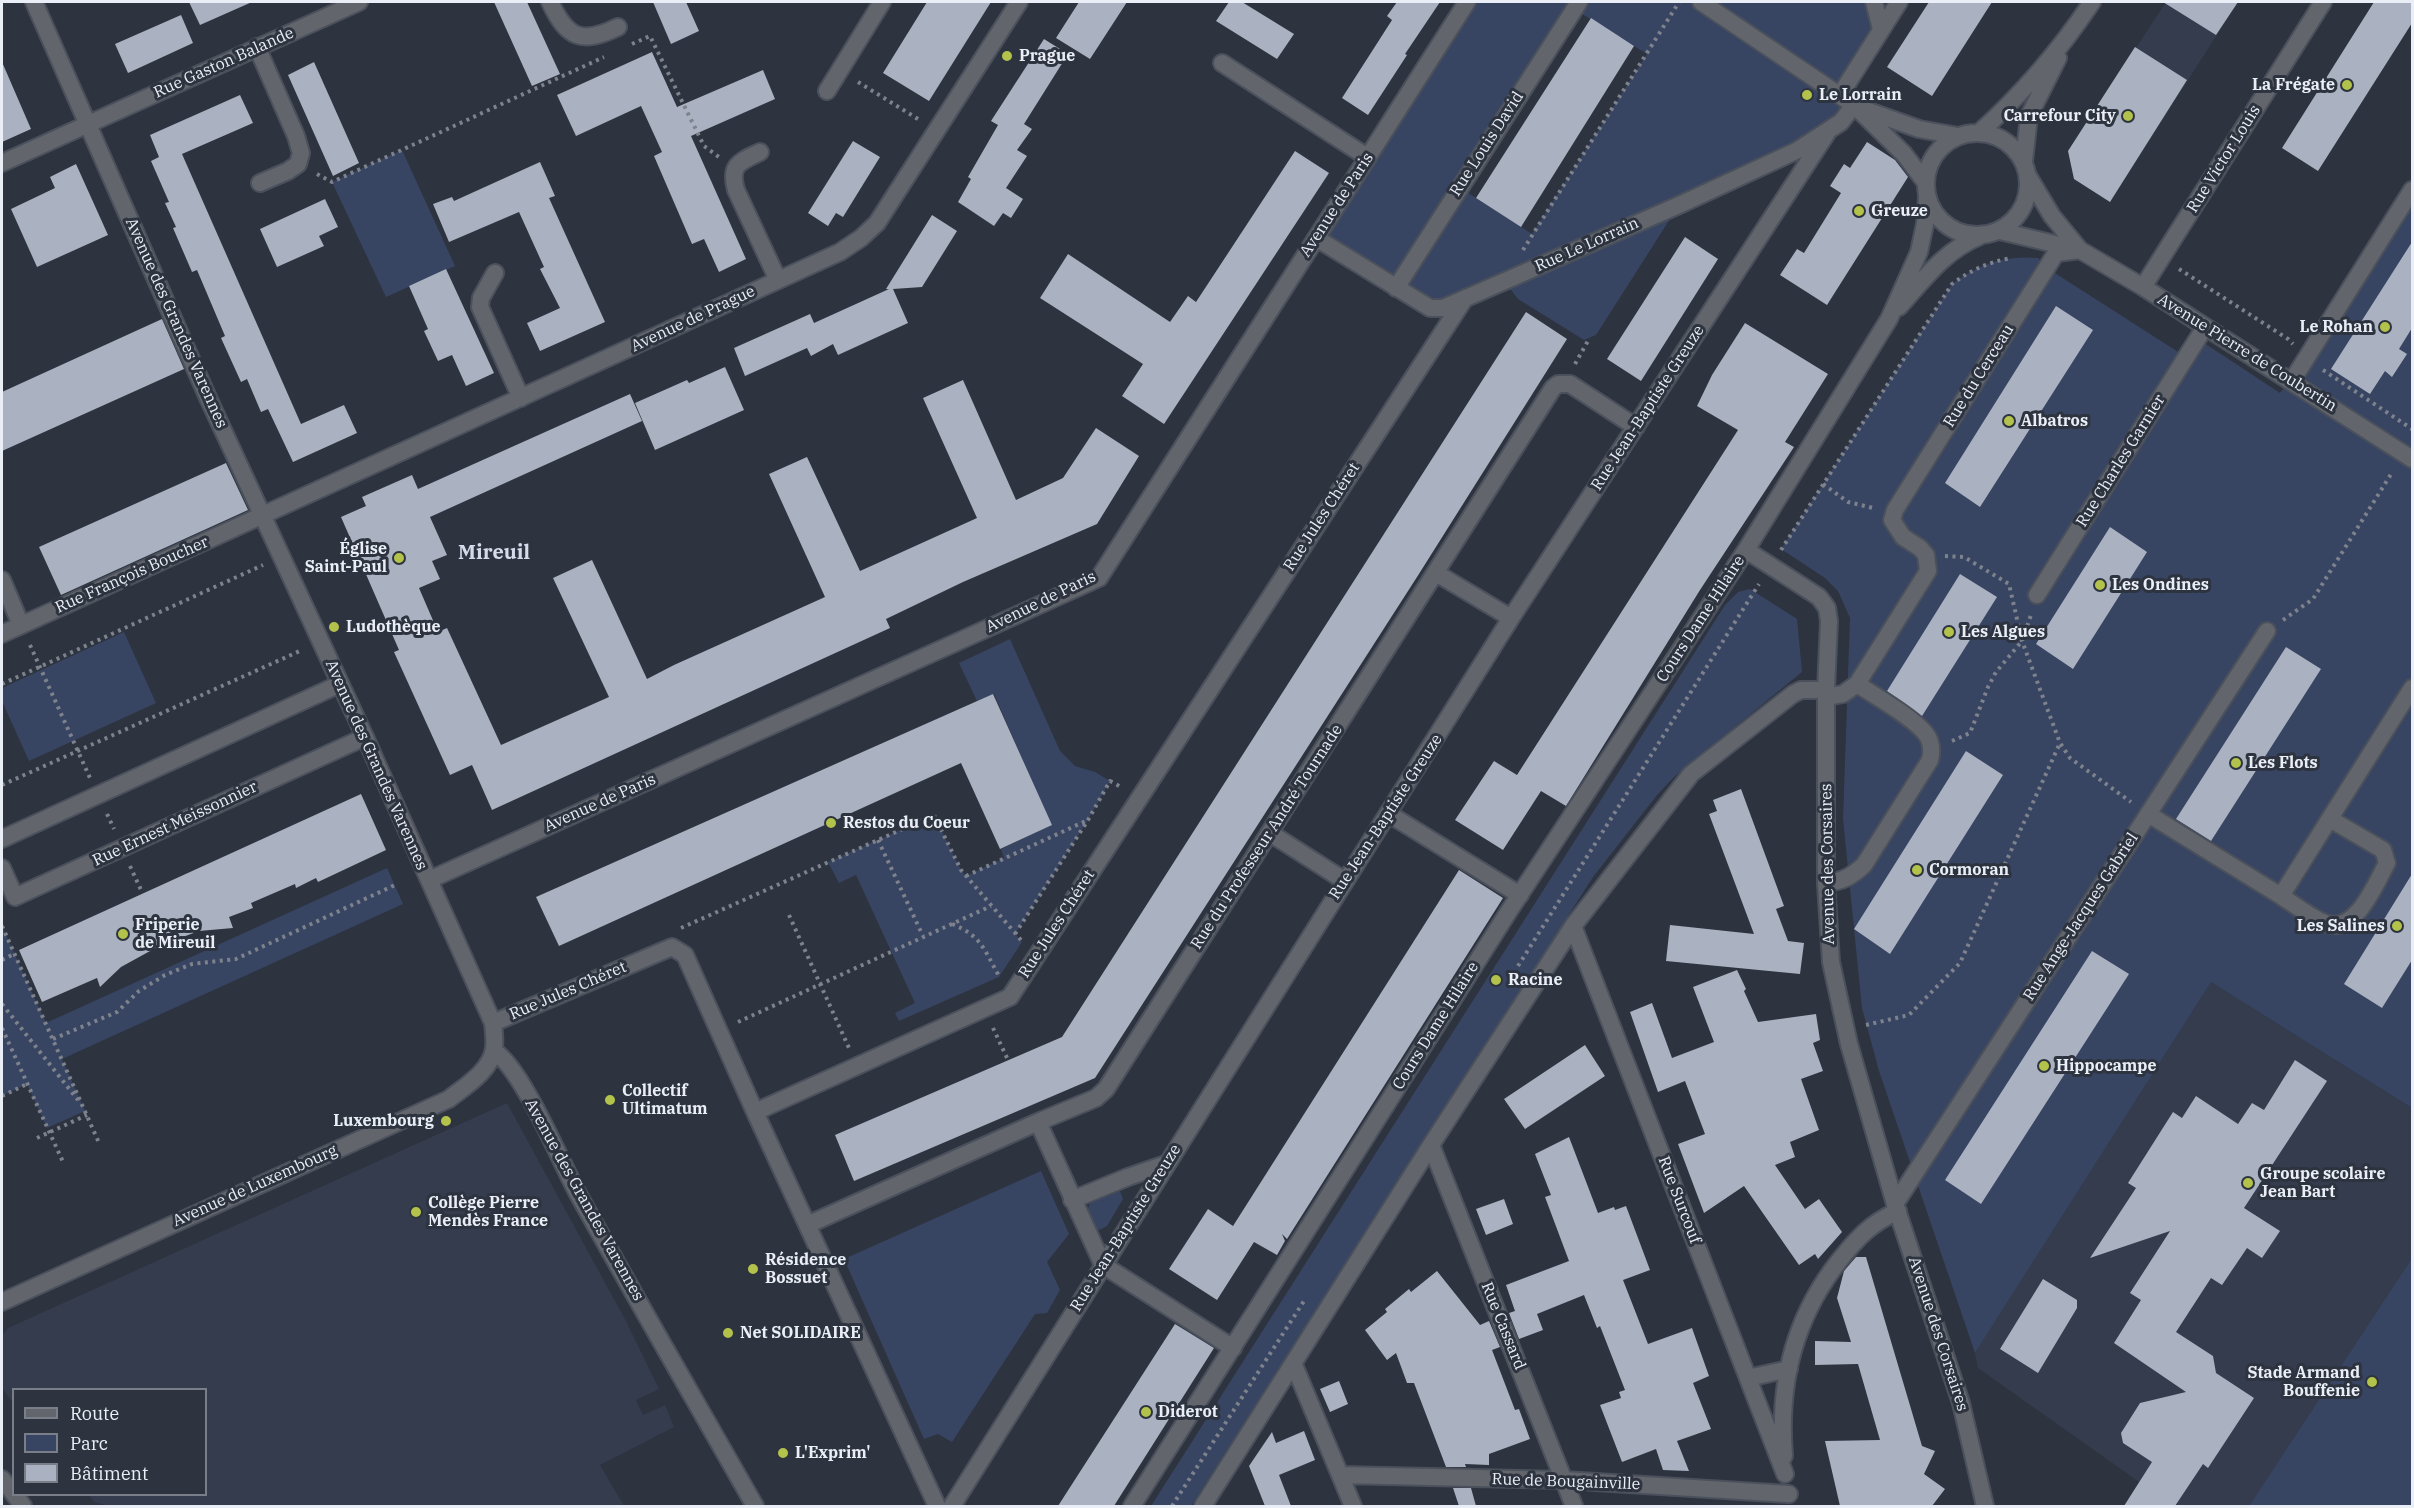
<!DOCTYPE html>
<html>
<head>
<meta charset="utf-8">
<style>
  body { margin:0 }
  #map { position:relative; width:2414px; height:1508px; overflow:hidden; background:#2d333f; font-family:"IBM Plex Serif",serif }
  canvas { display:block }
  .frame { position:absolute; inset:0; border:3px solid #eaeef6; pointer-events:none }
  .legend { position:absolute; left:12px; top:1388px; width:195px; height:108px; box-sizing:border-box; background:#2d333f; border:2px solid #797e88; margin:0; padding:8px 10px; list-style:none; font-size:18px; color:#eaeef6 }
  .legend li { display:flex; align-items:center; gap:12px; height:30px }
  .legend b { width:30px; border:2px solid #797e88 }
</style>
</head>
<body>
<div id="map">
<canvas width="2414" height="1508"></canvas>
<div class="frame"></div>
<ul class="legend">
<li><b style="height:8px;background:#62656b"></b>Route</li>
<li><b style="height:16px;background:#384562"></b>Parc</li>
<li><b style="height:16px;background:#aab1c0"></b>Bâtiment</li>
</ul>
</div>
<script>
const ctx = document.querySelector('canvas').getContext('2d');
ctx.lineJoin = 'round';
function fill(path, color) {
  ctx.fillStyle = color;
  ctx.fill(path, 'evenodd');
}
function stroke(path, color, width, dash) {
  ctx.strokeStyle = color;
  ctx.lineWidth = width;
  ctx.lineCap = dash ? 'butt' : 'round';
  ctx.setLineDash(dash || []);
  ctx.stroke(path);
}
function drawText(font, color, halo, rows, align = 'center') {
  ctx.font = font + ' "IBM Plex Serif",serif';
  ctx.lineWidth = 6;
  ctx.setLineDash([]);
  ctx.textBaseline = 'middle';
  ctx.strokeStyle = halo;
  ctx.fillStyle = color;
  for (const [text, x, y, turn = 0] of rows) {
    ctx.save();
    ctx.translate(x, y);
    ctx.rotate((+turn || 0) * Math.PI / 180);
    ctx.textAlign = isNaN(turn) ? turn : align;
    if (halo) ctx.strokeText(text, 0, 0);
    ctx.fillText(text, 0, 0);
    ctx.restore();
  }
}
fill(new Path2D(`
  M2166,2H2238L2110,202L2074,179L2068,151Z
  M2211,982L2412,1108V1258L2249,1506H2124L2139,1482L1978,1368L1975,1353Z
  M507,1103L626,1321L659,1389L636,1400L643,1415L665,1405L674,1427L600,1465L624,1506H108L94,1502L89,1495L206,1494V1390H14L13,1403L2,1388V1335L8,1328Z`), '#343c4e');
fill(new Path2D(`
  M1467,2H1874L1881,29L1840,95L1854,105L1841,122L1679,205L1596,335L1584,340L1518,299L1504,281L1443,308L1316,238ZM1574,9L1647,54L1532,234L1459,187Z
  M402,150L455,266L386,297L332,182Z
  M2412,190V1108L2211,982L1975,1353L1879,1071L1862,1008L1843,819L1850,618L1838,591L1825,578L1781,549L1952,284C1978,264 2005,255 2038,258L2047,268L2186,357L2198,339L2280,393L2297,372Z
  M1750,589L1797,619L1802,672L1675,776L1657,795L1593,877L1191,1506H1151L1725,605L1738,592Z
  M124,632L156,703L29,761L2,701V688Z
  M1010,639L1060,751L1075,766L1095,772L1110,781L1088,820L1015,934L1022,942L999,977L899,1021L895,1013L915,1003L856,875L839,883L828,862L934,815L961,870L966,876L1004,858L1001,849L1051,825L994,694L977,701L959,663Z
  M387,868L403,904L62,1059L85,1111L47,1128L27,1084L2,1096V926L46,1023Z
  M1041,1171L1069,1234L1047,1262L1060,1290L1047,1313L1035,1314L952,1442L938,1434L924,1439L844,1259Z
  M1120,1191L1123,1199L1107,1226L1099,1230C1090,1224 1085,1212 1090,1203Z
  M2412,1258V1506H2249Z`), '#384562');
fill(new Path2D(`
  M189,2H252L200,25Z
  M494,2H527L560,74L532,86Z
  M653,2H686L699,31L671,44Z
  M927,2H991L929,101L883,73Z
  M1079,2H1127L1090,59L1056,38Z
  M1229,2H1242L1294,34L1277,59L1216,21Z
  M1397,2H1440L1405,54L1407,55L1368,115L1342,98L1392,20L1387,16Z
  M1929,2H1992L1932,96L1887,67Z
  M2163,2H2238L2216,35Z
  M2374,2H2412V23L2318,171L2282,148Z
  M181,15L193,43L128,73L115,44Z
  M1591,18L1634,46L1521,227L1476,198Z
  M1044,39L1068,54L1024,124L1032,129L1017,150L1027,156L1006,188L1023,199L1011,218L1003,213L994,226L958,202L971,179L968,177L998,125L991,121Z
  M2135,47L2187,80L2110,202L2074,179L2068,151Z
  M652,52L677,107L763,70L775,99L691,136L746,259L719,272L704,239L692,244L654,156L662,152L641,106L576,136L557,95Z
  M2,62L31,129L2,142Z
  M314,62L359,163L333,176L288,75Z
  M240,95L253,123L182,154L301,424L344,405L357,433L293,462L268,409L261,412L247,379L241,382L221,338L225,336L197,270L192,272L173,228L176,227L165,203L169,202L151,161L159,157L150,135Z
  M853,141L880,157L843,217L836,213L828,226L808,213Z
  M1867,142L1895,160L1908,177L1827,305L1780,275L1797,249L1804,253L1841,193L1830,186L1844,164L1850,168Z
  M1295,151L1329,173L1164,424L1122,396L1143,364L1040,298L1068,254L1170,322L1188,296L1196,302Z
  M540,162L555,196L549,198L605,322L540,351L527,323L560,308L540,269L544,267L519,212L449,242L433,204L452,197L454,201Z
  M76,164L108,235L37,267L11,209L55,188L50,177Z
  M325,199L338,227L319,236L324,246L277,267L260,229Z
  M932,215L957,231L922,287L893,289L908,323L838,355L833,344L811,356L807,348L745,376L734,348L810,314L814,323L889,289H886Z
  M1685,237L1718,259L1641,381L1607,359Z
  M2412,242V328L2399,349L2407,354L2392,377L2385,371L2370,394L2331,369Z
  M446,269L494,373L466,386L452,355L438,361L424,331L428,329L409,286Z
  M2056,306L2093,330L1980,507L1945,483Z
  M1526,312L1567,339L1417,577L1095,1078L854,1181L835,1135L1062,1037Z
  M162,319L184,369L2,451V392Z
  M1745,323L1828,374L1785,442L1794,447L1700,590L1566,806L1541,791L1503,850L1455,820L1494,761L1517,775L1738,430L1697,406L1712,375Z
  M725,367L744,410L655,450L635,403L687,380L689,383Z
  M963,380L1016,500L1063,478L1096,428L1139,456L1097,524L963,582L886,619L890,628L492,810L472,765L450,775L394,652L399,650L341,517L366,506L362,497L412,475L418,489L630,394L642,421L430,517L447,555L432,561L440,579L419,588L438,632L447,628L501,745L609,697L553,578L592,560L647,679L674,665L825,597L769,474L807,457L860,571L977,518L923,398Z
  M226,463L248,510L61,595L39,547Z
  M2110,527L2147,552L2073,669L2036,644Z
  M1960,574L1997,597L1922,716L1887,691Z
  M2286,647L2321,669L2211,841L2176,819Z
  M993,694L1052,825L1000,849L961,763L559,946L536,897Z
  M1966,751L2003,775L1890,954L1854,929Z
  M1741,789L1784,906L1776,909L1788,941L1804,943L1800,974L1666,961L1670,925L1754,934L1709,814L1717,811L1713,800Z
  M361,794L386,850L318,882L316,878L296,888L295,884L251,903L253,908L229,917L233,928L199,931L161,945L121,967L100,987L97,978L42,1002L19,950Z
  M1459,870L1503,898L1287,1239L1282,1234L1285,1241L1277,1255L1254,1242L1217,1300L1169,1269L1208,1209L1233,1226Z
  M2412,874V960L2382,1008L2344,984Z
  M2092,951L2129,974L1981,1204L1945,1180Z
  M1737,970L1746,989L1744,991L1758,1022L1816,1014L1820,1040L1813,1043L1823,1071L1801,1079L1819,1130L1790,1142L1795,1157L1775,1165L1805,1209L1819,1199L1842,1232L1818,1259L1815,1254L1799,1265L1744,1186L1704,1213L1678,1144L1705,1134L1685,1081L1658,1092L1630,1012L1652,1003L1672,1058L1714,1042L1693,987Z
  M1585,1045L1605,1076L1525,1129L1504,1099Z
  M2295,1060L2327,1081L2244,1208L2280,1231L2262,1258L2247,1248L2222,1285L2211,1278L2176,1332L2213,1356L2216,1373L2254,1398L2208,1468L2203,1464L2175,1506H2124L2152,1462L2123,1443L2121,1433L2140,1403L2186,1392L2114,1343L2141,1300L2130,1293L2170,1231L2090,1258L2136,1188L2128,1183L2173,1112L2182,1118L2196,1096L2238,1124L2252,1103L2264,1110Z
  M1569,1137L1598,1213L1614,1207L1615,1210L1626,1206L1650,1270L1623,1280L1648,1344L1692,1328L1709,1376L1693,1383L1711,1429L1677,1441L1689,1471L1663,1470L1656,1449L1622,1462L1600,1405L1621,1398L1619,1392L1625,1390L1600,1326L1597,1328L1584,1295L1537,1314L1543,1330L1519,1339L1509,1313L1515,1311L1506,1285L1569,1261L1545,1197L1551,1195L1535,1154Z
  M1504,1199L1513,1224L1486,1235L1476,1209Z
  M1856,1257H1866L1922,1446L1935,1451L1924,1474L1945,1489L1932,1506H1840L1825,1441L1880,1440L1858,1364L1815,1365V1341L1851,1342L1837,1298L1844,1271Z
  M1437,1271L1480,1325L1489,1321L1500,1347L1492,1350L1515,1410L1519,1409L1530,1439L1489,1454V1465L1465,1464L1466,1467H1446L1414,1383H1407L1396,1353L1387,1360L1365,1330L1387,1312L1385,1309L1409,1289L1411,1292Z
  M2043,1279L2077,1300V1308L2038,1373L2000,1349Z
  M1175,1324L1214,1348L1119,1498L1114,1506H1058Z
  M1339,1381L1348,1404L1330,1412L1320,1389Z
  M1304,1431L1315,1460L1279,1475L1291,1506H1265L1249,1466L1272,1432L1276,1443Z
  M1453,1488H1471L1476,1506H1459Z`), '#aab1c0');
const minor = new Path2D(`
  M550,2C567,38 581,45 618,27
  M1874,2L1881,29
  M257,47L296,136L301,153L298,164L288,171L260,183
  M1222,63L1367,157
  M827,91L882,2
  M1840,95L1899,2
  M760,152C739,162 729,165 736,190L778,280
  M2,163L359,2
  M2028,176L2052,216L2080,250
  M2000,231L2080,250L2143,287L2412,459
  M1316,238L1430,308H1443L1679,205L1798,150L1841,122L1854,105
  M495,273L481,298L480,307L521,398
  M2143,287L2323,2
  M1396,288L1579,2
  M2292,381L2412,190
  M1436,573L1511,618
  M2,580L21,625
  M2037,595L2205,327
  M2,634L840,252L861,238L877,223L1019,2
  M1826,697L1843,694L1857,684L1928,571L1926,555L1920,548L1903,537L1892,520L1895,510L2056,253L2080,250
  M1389,814L1520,895
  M2148,814L2281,896L2412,688
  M1270,833L1345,881
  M2,839L340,684
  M2,868L15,897L365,737
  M429,880L1099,578L1467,2
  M1826,883C1843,881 1851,877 1864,865L1930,760C1932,752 1932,745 1928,737C1918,720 1875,696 1857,684
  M2281,896C2295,905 2310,917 2325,923C2355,936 2376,883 2387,863L2383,850L2330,819
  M1573,926L1785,1474
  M493,1023L672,947L685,955L755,1112L1010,997L1465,298
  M494,1051C522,1069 559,1158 577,1192C635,1297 696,1402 755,1506
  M755,1112L937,1506
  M1038,1122L1103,1265L1233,1348
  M1431,1145L1574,1506
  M1072,1200L1128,1177L1166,1164
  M1895,1204L2267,631
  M807,1225L1038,1122L1096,1098L1106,1089L1553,388L1558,384H1570L1636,427
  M2,1302L449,1099C464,1087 492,1070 494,1048C495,1040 494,1032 493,1023L365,737L209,400L34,2
  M1294,1365L1353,1506
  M1748,1378L1789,1369
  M1784,1456C1778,1384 1794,1318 1839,1261C1857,1238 1871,1223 1898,1211
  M1341,1475L1564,1480L1789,1494
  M952,1506L1511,618L1827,133
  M1203,1506L1431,1145L1573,926L1691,774L1793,694L1801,690H1826`);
const tertiary = new Path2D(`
  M1701,2L1854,105L1904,154L1926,183
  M1860,108L1919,129L1958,136
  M1926 184a51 51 0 1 1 102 0a51 51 0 1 1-102 0Z
  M1979,133C2022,94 2060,50 2092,2
  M2024,161L2029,116L2058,58
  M1899,307C1925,278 1944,251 1980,236
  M1746,550L1819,597L1827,608L1829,621L1826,690V883L1831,962L1849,1044L1895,1204L1961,1403L1985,1506
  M2,1479L14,1494
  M14,1494L23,1506
  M1132,1506L1509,911L1746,550L1889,319L1919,252L1925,224L1927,197`);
stroke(minor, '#4b515c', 20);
stroke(tertiary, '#4b515c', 20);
stroke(new Path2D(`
  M632,44L650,36L704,146L719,157
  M858,82L918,119
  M317,174L332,182L604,57
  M1523,250L1679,2
  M2179,269L2288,339L2293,344
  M1575,364L1589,339
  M2323,370L2412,429
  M1823,484L1848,502L1873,508
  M1781,550L1952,284C1971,270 1988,262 2012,258
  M1945,556L1964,557L2009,584L2022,641L2060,743L2070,758L2131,802
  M2283,620L2313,599L2393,471
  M30,645L90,778
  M2,684L263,565
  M1952,741L1970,733L1988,687L1996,672L2022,641L2031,615
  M2,785L302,650
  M107,814L114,829
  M878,840L923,936
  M130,866L141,890
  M966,876L1088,820
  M789,915L849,1048
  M952,924C982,936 984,950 999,976
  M2,926L100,1145
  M681,928L934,815L961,870L1021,940
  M1015,934L1088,820L1110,781L1123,788
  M2,960L14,954
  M1518,966L1759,584
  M2,1004L78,1100
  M738,1022L991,906
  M1866,1025L1909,1015L1960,963L2060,743
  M2,1028L63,1162
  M993,1028L1008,1060
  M53,1039L117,1012L139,991L165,975L192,964L236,959L395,885
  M2,1096L27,1084
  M37,1138L87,1115
  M1172,1506L1304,1301`), '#7d828c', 4, [3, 4.5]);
stroke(minor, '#62656b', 16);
stroke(tertiary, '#62656b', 16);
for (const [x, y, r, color] of [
  [1007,56,6,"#b3c24b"],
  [2347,85,6,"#b3c24b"],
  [1807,95,6,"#b3c24b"],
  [2128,116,6,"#b3c24b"],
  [1859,211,6,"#b3c24b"],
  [2385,327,6,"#b3c24b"],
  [2009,421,6,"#b3c24b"],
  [399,558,6,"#b3c24b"],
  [2100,585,6,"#b3c24b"],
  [334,627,6,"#b3c24b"],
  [1949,632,6,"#b3c24b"],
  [2236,763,6,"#b3c24b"],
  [831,823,6,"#b3c24b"],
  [1917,870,6,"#b3c24b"],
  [2397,926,6,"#b3c24b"],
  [123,934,6,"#b3c24b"],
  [1496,980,6,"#b3c24b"],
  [2044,1066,6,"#b3c24b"],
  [610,1100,6,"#b3c24b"],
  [446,1121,6,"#b3c24b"],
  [2248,1183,6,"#b3c24b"],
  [416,1212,6,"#b3c24b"],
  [753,1269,6,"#b3c24b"],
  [728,1333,6,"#b3c24b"],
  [2372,1382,6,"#b3c24b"],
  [1146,1412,6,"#b3c24b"],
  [783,1453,6,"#b3c24b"]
]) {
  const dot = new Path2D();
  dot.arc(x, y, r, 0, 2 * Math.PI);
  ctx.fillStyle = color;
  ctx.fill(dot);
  stroke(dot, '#2d333f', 2);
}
drawText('bold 16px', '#eaeef6', '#2d333f', [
  ["Prague",1019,56],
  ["La Frégate",2335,85,"right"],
  ["Le Lorrain",1819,95],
  ["Carrefour City",2116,116,"right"],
  ["Greuze",1871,211],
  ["Le Rohan",2373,327,"right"],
  ["Albatros",2021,421],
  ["Église",387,549,"right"],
  ["Saint-Paul",387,567,"right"],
  ["Les Ondines",2112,585],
  ["Ludothèque",346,627],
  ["Les Algues",1961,632],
  ["Les Flots",2248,763],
  ["Restos du Coeur",843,823],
  ["Cormoran",1929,870],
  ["Friperie",135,925],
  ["de Mireuil",135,943],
  ["Les Salines",2385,926,"right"],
  ["Racine",1508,980],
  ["Hippocampe",2056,1066],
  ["Collectif",622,1091],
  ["Ultimatum",622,1109],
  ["Luxembourg",434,1121,"right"],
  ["Groupe scolaire",2260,1174],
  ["Jean Bart",2260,1192],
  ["Collège Pierre",428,1203],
  ["Mendès France",428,1221],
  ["Résidence",765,1260],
  ["Bossuet",765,1278],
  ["Net SOLIDAIRE",740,1333],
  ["Stade Armand",2360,1373,"right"],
  ["Bouffenie",2360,1391,"right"],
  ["Diderot",1158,1412],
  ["L'Exprim'",795,1453]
], 'left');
drawText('16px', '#eaeef6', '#2d333f', [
  ["Rue Gaston Balande",224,63,-24],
  ["Rue Louis David",1487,144,-57],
  ["Rue Victor Louis",2224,159,-58],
  ["Avenue de Paris",1337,205,-57],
  ["Rue Le Lorrain",1587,245,-24],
  ["Avenue de Prague",693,319,-25],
  ["Avenue des Grandes Varennes",176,323,66],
  ["Avenue Pierre de Coubertin",2247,353,32],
  ["Rue du Cerceau",1979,376,-58],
  ["Rue Jean-Baptiste Greuze",1648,408,-57],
  ["Rue Charles Garnier",2121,461,-58],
  ["Rue Jules Chéret",1322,517,-57],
  ["Rue François Boucher",132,575,-24],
  ["Avenue de Paris",1041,602,-26],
  ["Cours Dame Hilaire",1701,619,-57],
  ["Avenue des Grandes Varennes",376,765,66],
  ["Avenue de Paris",600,803,-24],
  ["Rue Jean-Baptiste Greuze",1386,817,-57],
  ["Rue Ernest Meissonnier",175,824,-25],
  ["Rue du Professeur André Tournade",1267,837,-57],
  ["Avenue des Corsaires",1828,864,-91],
  ["Rue Ange-Jacques Gabriel",2081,917,-57],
  ["Rue Jules Chéret",1057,924,-57],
  ["Rue Jules Chéret",568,991,-23],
  ["Cours Dame Hilaire",1436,1026,-58],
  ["Avenue de Luxembourg",255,1186,-24],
  ["Avenue des Grandes Varennes",584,1200,61],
  ["Rue Surcouf",1679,1200,69],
  ["Rue Jean-Baptiste Greuze",1126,1228,-58],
  ["Rue Cassard",1503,1326,68],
  ["Avenue des Corsaires",1938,1334,72],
  ["Rue de Bougainville",1566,1482,2]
]);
drawText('bold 20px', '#d4dbeb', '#2d333f', [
  ["Mireuil",494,553]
]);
</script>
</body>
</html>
